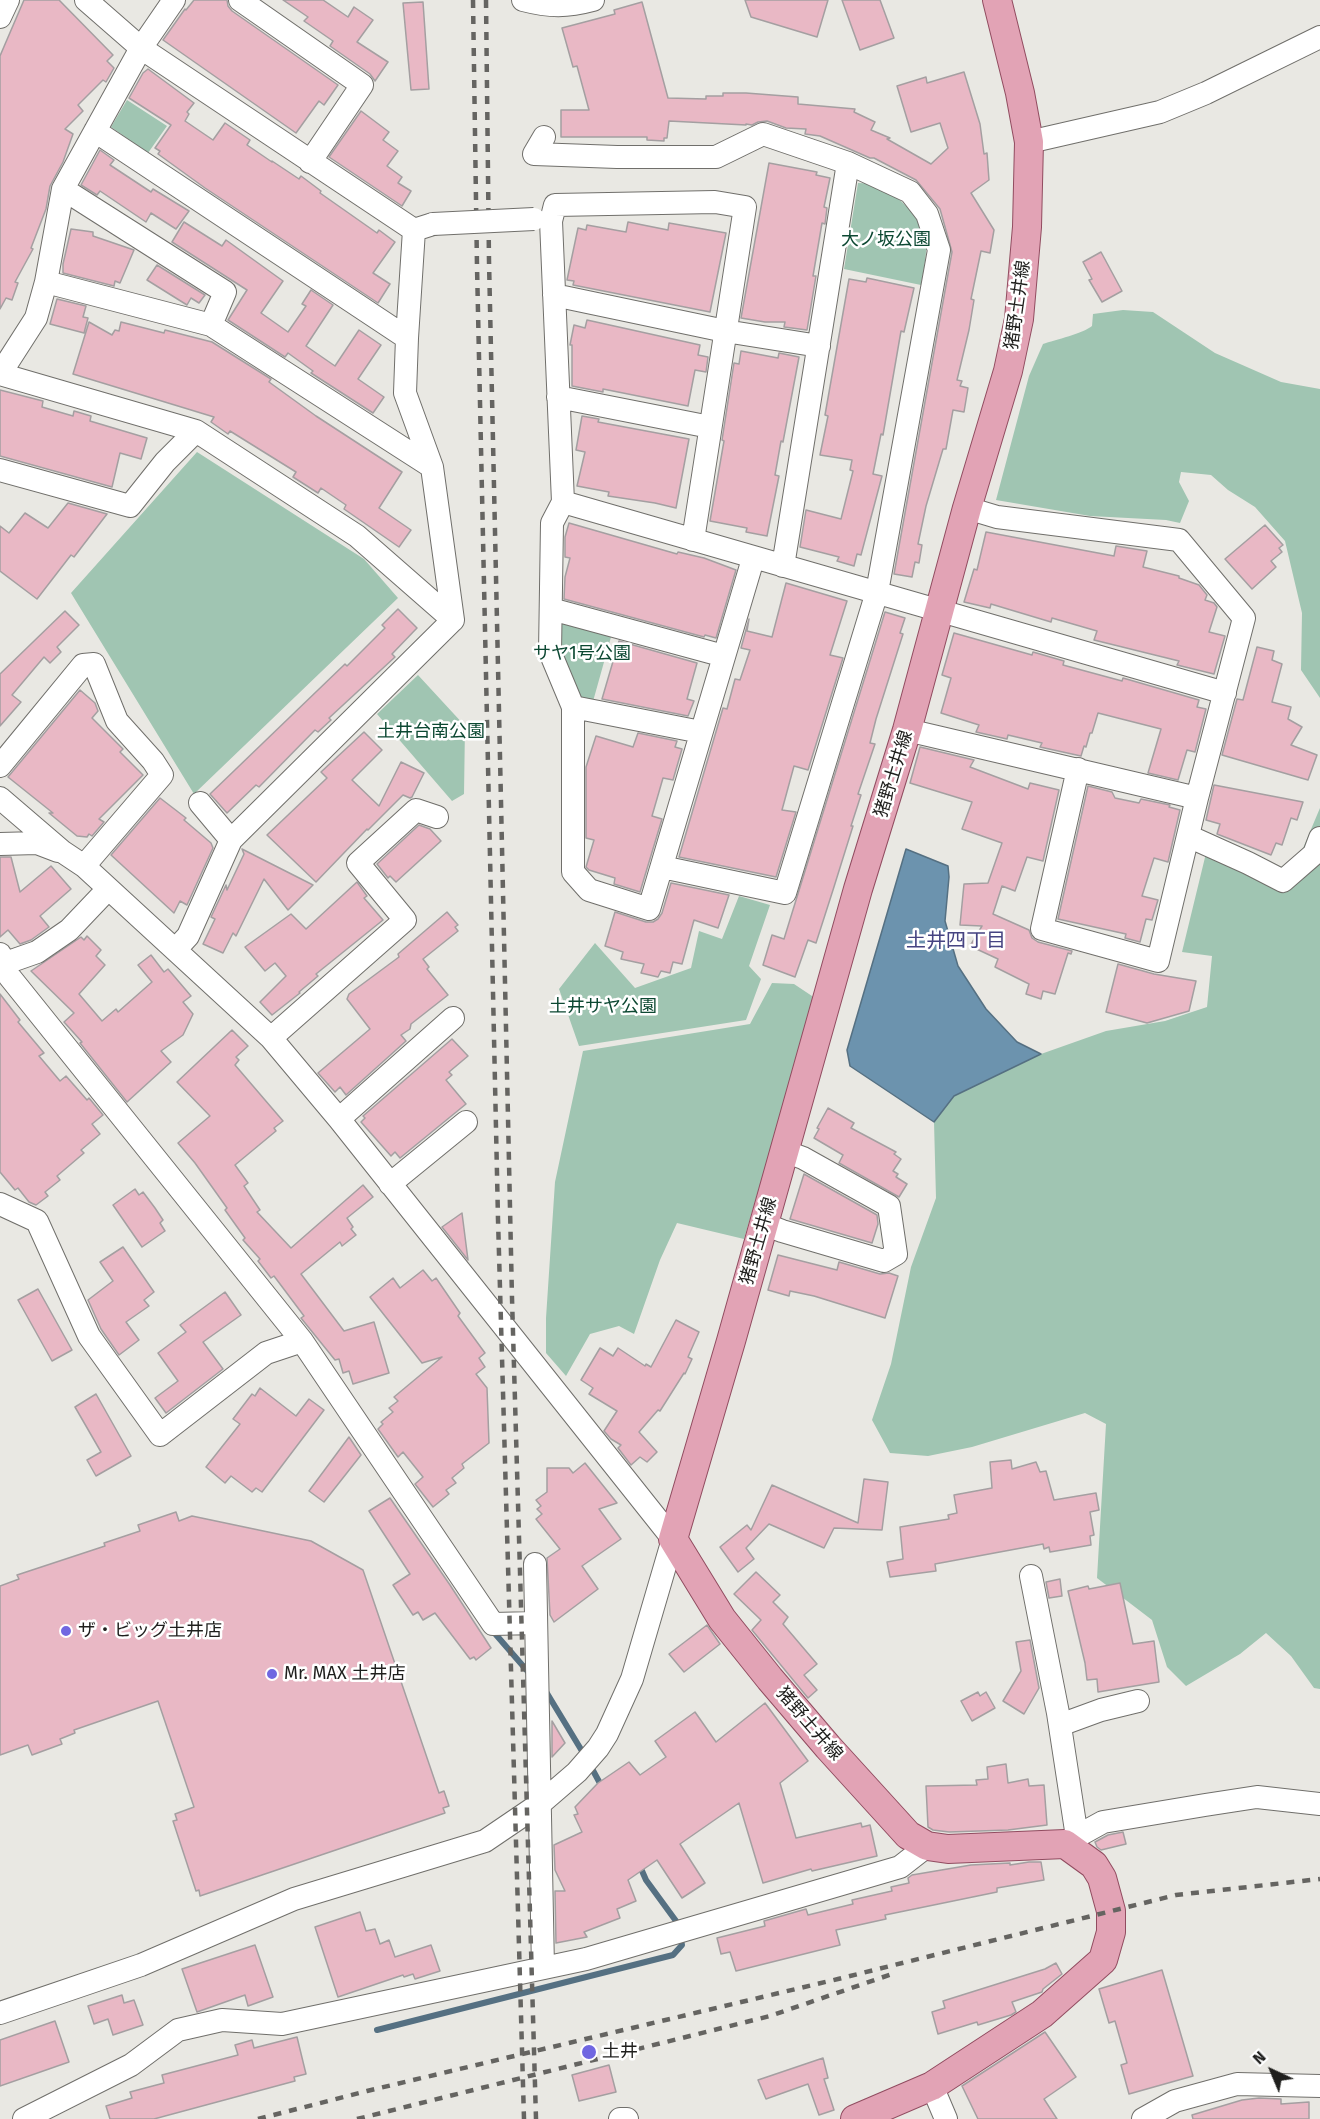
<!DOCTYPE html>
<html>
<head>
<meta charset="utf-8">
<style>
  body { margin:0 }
  #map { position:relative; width:1320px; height:2119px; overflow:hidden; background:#e9e8e3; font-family:"Fira Sans",sans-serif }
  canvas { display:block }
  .north { position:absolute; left:1242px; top:2041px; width:60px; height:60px; -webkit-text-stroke:4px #fff; paint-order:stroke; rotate:316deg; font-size:16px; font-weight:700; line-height:24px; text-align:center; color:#1f1f1d }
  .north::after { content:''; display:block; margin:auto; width:21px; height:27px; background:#1f1f1d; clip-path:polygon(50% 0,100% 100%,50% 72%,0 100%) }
</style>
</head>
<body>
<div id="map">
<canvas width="1320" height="2119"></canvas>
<div class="north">N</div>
</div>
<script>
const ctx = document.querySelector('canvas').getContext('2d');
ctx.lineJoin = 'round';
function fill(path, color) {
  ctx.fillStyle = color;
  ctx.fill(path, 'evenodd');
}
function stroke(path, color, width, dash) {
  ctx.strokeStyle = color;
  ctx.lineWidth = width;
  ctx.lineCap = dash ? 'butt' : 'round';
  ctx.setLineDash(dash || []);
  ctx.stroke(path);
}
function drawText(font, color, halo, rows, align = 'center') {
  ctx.font = font + ' "Fira Sans","Noto Sans JP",sans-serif';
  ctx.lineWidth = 5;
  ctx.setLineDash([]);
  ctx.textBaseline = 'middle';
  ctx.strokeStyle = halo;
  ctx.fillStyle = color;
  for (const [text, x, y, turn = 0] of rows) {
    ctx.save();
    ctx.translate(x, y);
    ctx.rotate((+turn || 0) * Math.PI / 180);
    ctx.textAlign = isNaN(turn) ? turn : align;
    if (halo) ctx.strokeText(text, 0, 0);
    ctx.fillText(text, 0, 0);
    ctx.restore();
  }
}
fill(new Path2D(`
  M127,100L167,126L148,153L111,127Z
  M858,183C888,183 922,213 926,243C927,256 923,272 921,285L844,269Z
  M1123,310L1153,312L1215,353L1281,382L1320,389V698L1301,670L1302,613L1285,541L1255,507L1228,490L1211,475L1181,472L1179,482L1189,501L1180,523L1166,520L1090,516L996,500L1029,376L1043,344C1055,340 1084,333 1092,326L1093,314Z
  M197,452L364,559L398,598L194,794L71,593Z
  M562,622L611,637L592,705L579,701L557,653Z
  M418,675L465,726L464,794L452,801L377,714Z
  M1320,808V1689L1314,1688L1291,1656L1266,1633L1240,1654L1186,1686L1167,1667L1152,1620L1097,1578L1106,1424L1085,1413L972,1447L928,1456L890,1453L872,1420L891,1364L911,1267L936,1198L934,1122L954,1096L1041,1054L1106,1031L1165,1021L1207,1007L1212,956L1182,952L1208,845L1293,872Z
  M739,896L770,905L749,966L761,979L746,1020L579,1046L559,989L595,943L635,988L691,968L699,931L722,939Z
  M772,983L794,984L815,998L744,1239L677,1223L660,1260L634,1334L619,1326L590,1334L566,1376L546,1353V1318L555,1182L583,1051L750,1024Z`), '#a0c5b2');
const water = new Path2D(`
  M906,849L948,866L949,877L945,921L958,966L986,1009L1017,1042L1041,1054L954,1096L934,1122L850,1066L847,1050Z`);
fill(water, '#6c93ae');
stroke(water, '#557082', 1.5);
stroke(new Path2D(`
  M491,1629L530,1674
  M545,1690L585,1756
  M590,1765L602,1787
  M639,1864L646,1880L676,1921L678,1926
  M377,2030L673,1955L682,1945L680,1936`), '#557082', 6);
const building = new Path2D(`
  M24,0H59L113,55L107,61L114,68L106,82L103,80L78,105L83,111L65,129L73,134L63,162L50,186L46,209L31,248L33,249L15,282L18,283L12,300L6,298L0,309V56Z
  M194,0H227L228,6L232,11L338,85L324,105L319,101L296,133L163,40L185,9L186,10Z
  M283,0H323L348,17L354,7L373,20L357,42L388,62L375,81L370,74L330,46L333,41L304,21L308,17Z
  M745,0H828L817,37L751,17Z
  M842,0H880L894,38L860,50Z
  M423,2L429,89L411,90L403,3Z
  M642,2L668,98L706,99V96H723V93H746L798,97V104L855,109L854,112L875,122L871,130L890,138L887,139L931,164L948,148L940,123L911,132L897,86L926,77L927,83L964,72L980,124L984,154L987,153L989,180L971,193L994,230L990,253L981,251L971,299L974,300L969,330L957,380L962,381L960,386L968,388L964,412L953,410L946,449H943L926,506L918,544L922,545L919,563L915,562L912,577L894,574L952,252L940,209L916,180L874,158H870L820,136L805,134L806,129L786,128L767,121L758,122L752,125L746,124V125L669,121L667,138H664V141L647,140V137H561V110H589L577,66L573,67L562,28L615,14L614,10Z
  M148,69L194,103L187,112L189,114L185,121L213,140L225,123L250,140L247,145L272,162V161L299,179L301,176L321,191L320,193L377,233L379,230L395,242L373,273L390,284L378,303L205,188L158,154L160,151L155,148L171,125L129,98L143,73Z
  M361,111L389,132L383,140L398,151L387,166L402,177L398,183L411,191L402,206L329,157Z
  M100,150L114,160L110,165L151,192L153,189L189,211L176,229L151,213L146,222L100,191L97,195L81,185Z
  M769,163L817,172L816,175L830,178L824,207L827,208L825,224L822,223L813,276H816L807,330L784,327L785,322H765L741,318Z
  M184,222L222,246L226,240L283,281L261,313L288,332L306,306L302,304L311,290L333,305L306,346L335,366L359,330L381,345L358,379L384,397L373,413L311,373L313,371L288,353L285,357L228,320L247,290L172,242Z
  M628,222L668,230L669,223L726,233L710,312L573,285L574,281L567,280L578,228L586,230L587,225L626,232Z
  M71,229L93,232V236L134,250L120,283L115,281L114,286L63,273V264Z
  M1101,252L1122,291L1102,302L1089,280L1092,279L1083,262Z
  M157,265L205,295L199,303L191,298L187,305L147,280Z
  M867,278L914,288L904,332L901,331L883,435L881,434L873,474L882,476L861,555L857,554L854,566L837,561L839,557L800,547L806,510L841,519L853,471L850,470L852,460L820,455L828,416L825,415L849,279L866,282Z
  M57,299L86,306L83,317L88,318L84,333L50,324Z
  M587,320L700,345L698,355L708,357L706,372L695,370L688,406L603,389V392L572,386V345H570L574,325L585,328Z
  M89,322L112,335L115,330L119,331L121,322L164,333L165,330L212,342L271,379L269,382L316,416L402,472L379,508L411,530L399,547L344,509L346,505L321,488L318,493L293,477L296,472L230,431L228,434L211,422L214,417L73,374Z
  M741,351L778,358L779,353L799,357L783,442L781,441L775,475L779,476L767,536L746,532L747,528L710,521L724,441L722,440L734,363L739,364Z
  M0,390L43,401L42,407L73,416L74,411L91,416L90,421L147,438L141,459L120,453L112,487L0,456Z
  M582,416L599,419L598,422L689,439L676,508L655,503L608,496L609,492L577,486L585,452L576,450Z
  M68,503L107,514L74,557L71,555L37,599L0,571V526L9,533L25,513L48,528Z
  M569,523L677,554L678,552L704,558L736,570L716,638L705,635L704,637L564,599L565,577L570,558L565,557V537Z
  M1265,525L1283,545L1279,548L1282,552L1271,561L1276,567L1252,589L1225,559Z
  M986,532L1114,556L1116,546L1147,551L1143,567L1179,576V578L1199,585L1207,595L1205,600L1214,603L1217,607L1209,632L1225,636L1214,674L1177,665L1179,661L1094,640L1097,631L1052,618L1051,622L991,604L990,608L964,602L974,569L977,570Z
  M786,583L847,601L830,655L843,658L808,770L794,766L782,810L796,812L776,877L679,857L723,708L727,709L735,679L740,680L750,650L741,648L749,619L747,631L772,637Z
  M398,609L417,628L392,654L395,657L329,718L331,720L318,732L315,730L259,787L256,785L227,813L210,794L345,664L347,666L385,628L382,625Z
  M65,611L79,625L57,647L61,652L50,663L44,657L12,695L21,702L0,726V674Z
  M885,612L905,618L900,633L903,634L876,719L870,743L875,744L858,794L861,795L851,826H853L833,890L816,943L808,940L795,977L763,965L772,935L784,939Z
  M954,633L1032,655L1033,652L1064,661L1063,665L1122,681L1123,678L1199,700L1197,707L1206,709L1195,752L1187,750L1178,780L1148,773L1161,729L1098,713L1092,733H1090L1086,747L1084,746L1081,756L1040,747L1042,743L1008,735L1007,739L976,732L979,725L941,713L951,678L942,675Z
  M619,641L697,663L687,699L694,701L688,716L602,699Z
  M1257,647L1274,651L1272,660L1282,664L1272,702L1291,707L1288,719L1302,727L1291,745L1317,755L1308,780L1222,755L1237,699L1243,700Z
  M80,690L95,703L98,711L92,718L123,749L120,752L143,775L99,819L104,822L92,836L89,834L87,837L77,836L49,813H53L8,777Z
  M364,732L382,750L352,780L379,806L401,762L424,773L412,797L410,798L403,795L368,830L367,829L316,882L267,835L327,778L321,772Z
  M638,733L677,741L675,747L682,749L673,780L663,778L652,816L662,819L640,892L614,884L615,878L589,870L586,867L594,840L586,838V767L596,736L633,747Z
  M920,747L974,760L970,767L1028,789L1030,783L1059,790L1043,861L1027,857L1015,891L1002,886L993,914L1029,930L1032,938L1038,942L1072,951L1071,954L1068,953L1055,994L1043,991L1041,999L1026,994L1029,984L995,967L998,959L970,946L982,926L960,925L964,884L988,883L1002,843L962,829L972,802L910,783Z
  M1214,785L1303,802L1297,820L1291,818L1282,845L1276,843L1271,855L1217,834L1220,824L1206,820Z
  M1088,786L1112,792L1115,798L1139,803L1141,799L1170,805L1169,807L1180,810L1168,862L1154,858L1142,896L1158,900L1152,920L1146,919L1140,942L1125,938L1126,934L1058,919Z
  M160,798L186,818L184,820L211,843L213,848L187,905L180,901L174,913L111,855Z
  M419,825L430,829L441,841L396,882L390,876L388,878L377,864Z
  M242,849L313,885L288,910L264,879L236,936L233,933L223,953L203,944L215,919L211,917L226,885L227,890L244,854Z
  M0,857H11L20,892L51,866L71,889L40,916L49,927L31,940L20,944L8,930L0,937Z
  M357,882L367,896L364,898L383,920L316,974L318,976L299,992L300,993L272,1015L260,1002L286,976L275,963L265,971L245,947L291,914L306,929Z
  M671,883L729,895L718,928L694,920L682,964L673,962L670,973L661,971L658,977L641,973L644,964L621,959L623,952L605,946L615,912L646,922H653L658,919L662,913Z
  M447,912L458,925L455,927L458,931L423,959L429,967L427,969L448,995L411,1024L410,1029L401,1035L406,1041L346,1095L340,1087L335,1092L318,1073L370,1029L347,999L349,994L399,957L398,954Z
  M87,936L101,950L96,956L105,965L79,994L102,1021L116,1009L118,1012L152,982L138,965L151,955L164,972L168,969L191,996L183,1002L193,1014L183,1035L161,1051L171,1062L127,1102L80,1043L82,1042L64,1022L74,1013L31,971L81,937L84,940Z
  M1118,964L1154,974L1196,981L1189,1011L1147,1023L1106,1012Z
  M0,994L20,1020L18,1022L44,1053L39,1056L60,1081L66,1076L87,1100L89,1098L103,1115L92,1124L100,1134L81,1150L84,1153L57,1176L60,1180L45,1192L48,1196L36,1205L29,1202L18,1188L15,1190L0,1172Z
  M232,1030L248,1046L236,1057L239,1060L235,1065L283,1121L274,1128L276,1131L235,1165L248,1183L244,1186L260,1210L257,1212L291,1248L363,1185L373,1197L347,1218L353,1227L351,1229L356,1235L342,1246L340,1242L301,1274L344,1331L374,1322L389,1373L353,1384L349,1371L343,1373L339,1359L335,1360L301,1318L304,1316L274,1276L271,1278L258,1261L260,1259L243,1240L245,1238L225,1210L227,1208L195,1163L178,1143L210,1116L177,1082Z
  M452,1039L468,1056L449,1072L452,1075L446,1080L466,1104L400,1158L395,1152L391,1156L361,1122L365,1118L363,1116Z
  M828,1108L854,1123L851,1128L896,1152L894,1154L901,1159L893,1171L898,1174L896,1177L907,1184L899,1197L839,1163L843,1155L814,1138L819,1129L817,1128Z
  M804,1174L877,1215L878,1224L872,1243L790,1219Z
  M135,1189L139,1195L143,1192L155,1208L163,1220L160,1223L165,1231L142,1247L113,1205Z
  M462,1213L468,1260L442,1227Z
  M123,1247L154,1292L144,1300L149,1306L126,1322L139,1340L119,1355L101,1329L88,1300L113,1281L100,1262Z
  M778,1255L837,1270L839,1262L880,1274L889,1273L898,1276L885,1318L814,1296L790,1291L789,1296L768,1290Z
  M423,1270L432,1281L436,1278L460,1313L458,1316L485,1353L479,1358L485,1367L476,1374L487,1388L489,1443L462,1464L464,1468L452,1478L456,1483L446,1490L449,1494L433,1507L415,1484L423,1477L403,1452L398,1457L378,1429L383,1424L381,1422L393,1412L389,1408L398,1401L394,1397L442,1357L422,1363L370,1297L393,1278L400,1288Z
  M38,1289L72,1350L52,1361L18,1300Z
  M225,1292L241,1315L203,1342L223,1369L166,1413L155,1398L178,1381L158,1353L186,1332L180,1325Z
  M676,1320L699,1332L688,1357L692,1359L685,1374L684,1373L660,1411L658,1410L639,1432L657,1452L647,1462L640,1457L631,1465L618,1448L621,1445L611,1439L604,1431L617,1411L589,1394L593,1388L581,1380L600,1348L613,1356L618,1348L645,1366L646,1364L651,1367Z
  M260,1388L296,1416L309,1399L324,1410L262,1492L256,1488L252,1492L231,1476L225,1483L206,1467L240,1424L233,1419L252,1394L255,1396Z
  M96,1394L131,1456L96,1476L87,1460L101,1452L75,1407Z
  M349,1437L361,1455L324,1502L309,1491Z
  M1011,1460L1012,1469L1036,1462L1040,1472L1046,1471L1054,1500L1096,1493L1099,1510L1090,1512L1094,1535L1090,1536L1091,1545L1050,1552L1049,1547L1044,1549L1043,1544L935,1564L936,1571L890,1577L887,1562L903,1559L900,1527L949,1519L948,1515L957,1513L954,1495L992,1488L990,1462Z
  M585,1463L617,1503L599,1509L621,1539L582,1566L598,1589L554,1622L550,1615L547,1558L560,1549L536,1519L542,1514L537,1509L541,1506L536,1500L547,1492V1468H569L573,1473Z
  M864,1479L888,1482L882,1530L834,1528L824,1548L769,1524L746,1548L754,1559L738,1572L720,1547L747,1525L751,1530L772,1485L858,1523Z
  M390,1498L450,1585L491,1648L476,1660L474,1657L470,1659L435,1613L423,1620L418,1612L413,1615L393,1585L410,1574L369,1511Z
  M176,1512L179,1521L192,1516L311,1541L363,1570L439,1793L444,1791L449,1806L443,1808L445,1813L200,1896L199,1890L196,1891L173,1821L177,1820L175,1814L194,1807L158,1701L74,1730L75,1733L60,1739L62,1744L32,1755L28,1745L0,1755V1586L19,1579L17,1575L105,1546L104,1543L140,1531L138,1525Z
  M756,1572L780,1595L773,1602L788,1617L783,1624L817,1664L804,1675L817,1690L808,1698L752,1630L761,1620L734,1594Z
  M1060,1579L1062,1596L1049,1598L1046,1582Z
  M1120,1583L1133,1644L1154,1641L1159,1682L1098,1692L1097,1679L1087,1680L1085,1663L1068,1591L1088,1586L1089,1589Z
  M707,1625L720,1644L684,1672L669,1654Z
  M1030,1640L1039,1688L1024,1714L1003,1701L1021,1671L1016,1642Z
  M978,1692L980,1696L986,1692L995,1708L972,1721L961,1701Z
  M765,1703L808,1761L780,1783L796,1838L861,1823L862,1827L870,1825L877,1856L812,1871L811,1869L763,1883L739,1803L680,1844L705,1883L682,1898L657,1860L628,1880L636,1901L617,1909L620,1918L584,1932L587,1937L556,1943L555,1891H565L555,1870L554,1845L582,1832L574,1815L578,1814L575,1807L598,1783L629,1762L640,1775L666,1757L655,1741L695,1712L716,1742Z
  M552,1721L565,1743L552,1757Z
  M1006,1764L1008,1783L1028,1779L1029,1786L1044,1785L1047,1825L1008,1830L949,1832L933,1830L928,1827L926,1786L977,1785L976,1780L988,1779L987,1767Z
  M1123,1832L1126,1844L1101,1850L1097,1847L1095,1842L1108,1835Z
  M1029,1862H1041L1044,1880L997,1888V1892L885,1915L886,1919L836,1930L840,1945L736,1971L730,1952L721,1954L717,1938L765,1926L764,1921L806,1909L808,1915L853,1904L852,1900L892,1891L891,1887L909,1883L908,1878L912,1875L971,1865L1010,1863V1865Z
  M360,1912L366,1931L375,1929L380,1944L389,1940L395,1957L431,1945L440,1971L415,1979L413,1974L404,1977L403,1975L338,1997L315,1927Z
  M255,1945L273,1997L248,2006L245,1995L197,2012L182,1969Z
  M1056,1963L1062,1974L1043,1989L1042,1992L1012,2002L1016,2012L1011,2015L978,2025L977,2022L938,2034L932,2012L945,2008L943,2001L1045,1969Z
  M1162,1970L1193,2076L1129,2094L1121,2065L1127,2063L1115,2021L1109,2023L1099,1989Z
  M122,1995L124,2003L134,2000L143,2025L113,2035L108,2019L94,2024L88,2006Z
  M55,2021L69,2062L0,2086V2040Z
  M1045,2032L1076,2077L1044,2099L1057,2119H978L962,2086Z
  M297,2037L306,2074L294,2077L295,2081L154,2119H110L106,2106L132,2098L130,2092L164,2083L162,2075L238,2055L235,2045L252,2040L254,2048Z
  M823,2058L828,2078L824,2079L834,2110L819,2115L808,2084L766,2099L758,2080Z
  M609,2065L616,2092L579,2101L572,2075Z
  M1259,2098L1281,2099V2104L1309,2102V2119H1193L1192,2115L1242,2100Z`);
fill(building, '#e9b8c5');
stroke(building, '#a49fa1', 1.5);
const minor = new Path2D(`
  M86,0L141,48L414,230L433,224
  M240,0L362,85L310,162
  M523,0C550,7 567,7 593,0
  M0,17L8,0
  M95,131L407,338
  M544,137L534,154L617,157H716L763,134L848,163L910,192L927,214L939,250L877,592L785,893L662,867
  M1029,142L1160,112L1206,93L1320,37
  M63,189L225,292L211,325
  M414,230L407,338L405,393L432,467L453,620
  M46,282L211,325L432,467
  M554,295L725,331L819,346
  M0,374L36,318L46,282L63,189L141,48L174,0
  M0,374L196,431
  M558,397L710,427
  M0,470L130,506L165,462L196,431L357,536L453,620
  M563,502C783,566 1004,629 1225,693
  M693,540L745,207L715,202L555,205L551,221L563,502L552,523L550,652L573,707V872L589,890L649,909L753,559
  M783,566L848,163
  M551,609L724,656
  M573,707L701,732
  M907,730L1197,798L1244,618L1179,540L997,517L967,508
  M0,766L83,665L94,664L117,721L153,761L162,775L84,866
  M1078,769L1042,929L1158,961L1197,798
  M0,798L63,852L84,866L271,1038L339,1119L673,1539L632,1679L607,1734L598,1748L577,1772L541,1803L485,1841L294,1899L141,1965L0,2013
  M200,803L231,840
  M1188,836L1248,863L1283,881L1314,854L1320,838
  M0,844L37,843L58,851
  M176,949L188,936L231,840L453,620
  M0,954L9,976L302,1341L493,1624L535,1623
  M0,965L37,952L69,930L108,889
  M271,1038L405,920L358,863L416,810L437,817
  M339,1119L453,1018
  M390,1184L466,1122
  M0,1204L37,1221L89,1336L160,1435L266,1353L302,1341
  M764,1224L782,1231L884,1261L896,1254L889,1206L803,1158L784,1151
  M535,1564L543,1968
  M1031,1576L1058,1713L1077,1837
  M1060,1725L1101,1710L1138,1701
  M1065,1843L1103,1822L1205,1805L1257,1797L1320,1804
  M932,2086L946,2119
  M24,2119L131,2065L178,2030L222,2020L282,2024L586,1959L900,1867L927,1846
  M620,2119H627
  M1143,2119L1175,2101L1237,2084L1320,2086`);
const major = new Path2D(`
  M855,2119L932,2086L1042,2014L1103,1960L1111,1932V1911L1102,1878L1094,1865L1065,1844L948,1849L927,1846L908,1835L828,1747L770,1679L722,1619L673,1539L731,1341L858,889L907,730L967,508L1008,371L1019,319L1027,227L1029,142L1020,93L997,0`);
stroke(minor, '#706f6b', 24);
stroke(major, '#914c60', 30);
stroke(minor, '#fff', 22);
stroke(major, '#e2a3b5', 28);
stroke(new Path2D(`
  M473,0L477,266L498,1219L524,2119
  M486,0L489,261L512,1298L536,2119
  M258,2119L367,2091L838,1979L1176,1895L1320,1879
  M357,2119L770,2016L895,1973`), '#656461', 4.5, [8, 8]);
const minorBridge = new Path2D(`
  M433,224L534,219`);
stroke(minorBridge, '#706f6b', 24, []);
stroke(minorBridge, '#fff', 22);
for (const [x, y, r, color] of [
  [66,1631,6,"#7067e1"],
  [272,1674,6,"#7067e1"],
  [589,2052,8,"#7067e1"]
]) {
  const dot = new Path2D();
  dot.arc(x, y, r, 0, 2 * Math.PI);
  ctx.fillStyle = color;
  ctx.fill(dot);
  stroke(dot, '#fff', 2);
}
drawText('18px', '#0c4832', '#fff', [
  ["大ノ坂公園",886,240],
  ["サヤ1号公園",582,654],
  ["土井台南公園",431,732],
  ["土井サヤ公園",603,1007]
]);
drawText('18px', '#1f1f1d', '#fff', [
  ["猪野土井線",1018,305,-82],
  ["猪野土井線",894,774,-73],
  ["猪野土井線",759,1241,-74],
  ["猪野土井線",809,1724,49]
]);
drawText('18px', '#1f1f1d', '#fff', [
  ["ザ・ビッグ土井店",78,1631],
  ["Mr. MAX 土井店",284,1674],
  ["土井",602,2052]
], 'left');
drawText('20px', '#464482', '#fff', [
  ["土井四丁目",956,941]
]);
</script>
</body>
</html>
